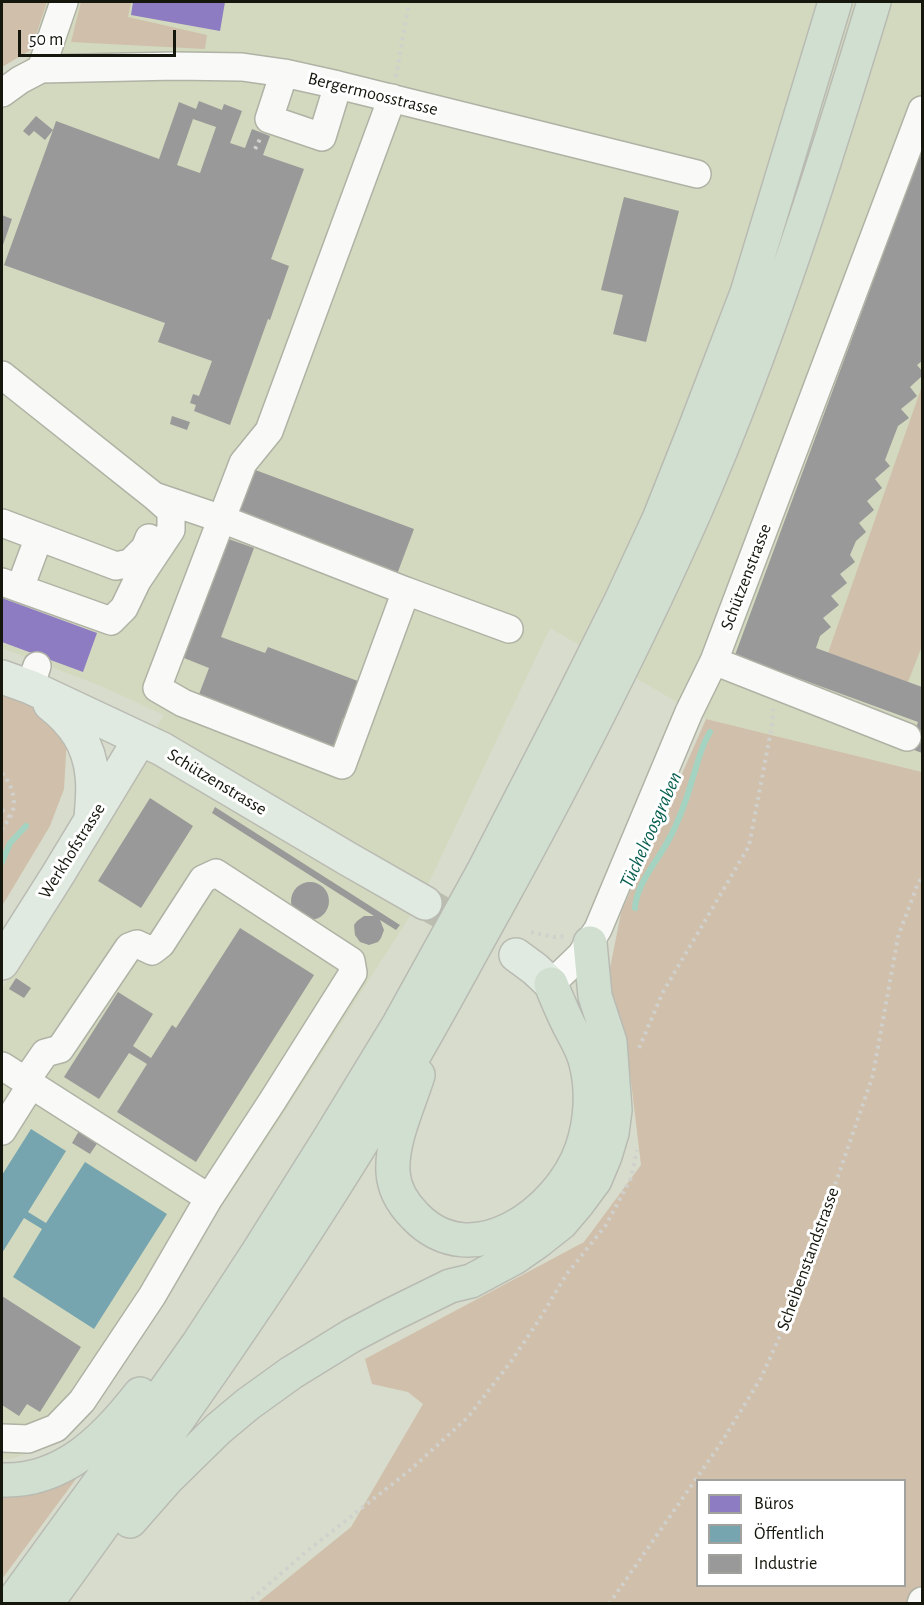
<!DOCTYPE html>
<html>
<head>
<meta charset="utf-8">
<style>
  body { margin:0 }
  #map { position:relative; width:924px; height:1605px; overflow:hidden; background:#d8dccc; font-family:"Alegreya Sans",sans-serif }
  canvas { display:block }
  .frame { position:absolute; inset:0; border:3px solid #15170d; pointer-events:none }
  .legend { position:absolute; left:696px; top:1479px; width:210px; height:108px; box-sizing:border-box; background:#fff; border:2px solid #a1a29e; margin:0; padding:8px 10px; list-style:none; font-size:18px; color:#15170d }
  .legend li { display:flex; align-items:center; gap:12px; height:30px }
  .legend b { width:30px; border:2px solid #a1a29e }
  .scale { position:absolute; left:18px; top:30px; width:158px; height:27px; box-sizing:border-box; border:3px solid #15170d; border-top:0; padding-left:8px; font-size:18px; line-height:21px; white-space:nowrap; color:#15170d; -webkit-text-stroke:4px #fff; paint-order:stroke }
</style>
</head>
<body>
<div id="map">
<canvas width="924" height="1605"></canvas>
<div class="frame"></div>
<ul class="legend">
<li><b style="height:16px;background:#8e7cc3"></b>Büros</li>
<li><b style="height:16px;background:#76a5af"></b>Öffentlich</li>
<li><b style="height:16px;background:#999"></b>Industrie</li>
</ul>
<div class="scale">50 m</div>
</div>
<script>
const ctx = document.querySelector('canvas').getContext('2d');
ctx.lineJoin = 'round';
function fill(path, color) {
  ctx.fillStyle = color;
  ctx.fill(path, 'evenodd');
}
function stroke(path, color, width, dash) {
  ctx.strokeStyle = color;
  ctx.lineWidth = width;
  ctx.lineCap = dash ? 'butt' : 'round';
  ctx.setLineDash(dash || []);
  ctx.stroke(path);
}
function drawText(font, color, halo, rows, align = 'center') {
  ctx.font = font + ' "Alegreya Sans",sans-serif';
  ctx.lineWidth = 6;
  ctx.setLineDash([]);
  ctx.textBaseline = 'middle';
  ctx.strokeStyle = halo;
  ctx.fillStyle = color;
  for (const [text, x, y, turn = 0] of rows) {
    ctx.save();
    ctx.translate(x, y);
    ctx.rotate((+turn || 0) * Math.PI / 180);
    ctx.textAlign = isNaN(turn) ? turn : align;
    if (halo) ctx.strokeText(text, 0, 0);
    ctx.fillText(text, 0, 0);
    ctx.restore();
  }
}
fill(new Path2D(`
  M47,2H922V772L706,719L550,628L422,897L278,1122L94,1399L69,1428L43,1449L10,1459H2V989L86,850L164,715L101,686L2,648V106L31,50Z`), '#d3d9be');
fill(new Path2D(`
  M2,2H47L31,50L2,67Z
  M81,2H131L128,17L207,35L205,49L71,42Z
  M922,386V646L908,682L828,653Z
  M2,694L38,707L67,737L64,789L50,826L2,906Z
  M706,719L922,772V1603L256,1604L351,1527L423,1404L408,1392L372,1384L365,1359L584,1242L641,1165L629,1065L608,978L621,913ZM698,1480H904V1586H698Z
  M76,1479L2,1579V1493L17,1494Z`), '#d0bfaa');
fill(new Path2D(`
  M133,2H225L220,31L131,15Z
  M2,598L97,633L83,672L2,642Z`), '#8e7cc3');
fill(new Path2D(`
  M31,1129L66,1151L28,1212L46,1223L85,1162L167,1214L94,1329L13,1277L42,1229L24,1218L2,1253V1175Z`), '#76a5af');
fill(new Path2D(`
  M199,101L222,110L224,104L242,111L230,143L245,148L252,129L270,136L263,155L304,169L271,259L289,266L270,320L268,319L230,425L194,411L196,405L190,403L193,394L199,396L212,361L158,342L165,323L4,265L53,130L45,140L34,131L29,136L23,131L36,116L53,130L56,121L159,159L179,102L196,109ZM193,119L216,127L200,173L177,165Z
  M922,149V361L917,365L922,371V376L910,387L917,396L901,409L909,418L898,426L885,460L890,466L875,479L882,488L867,501L874,510L859,523L866,532L856,541L850,555L855,562L840,574L847,583L831,596L839,605L823,618L831,627L820,636L816,648L922,687V753L909,748L918,722L735,655Z
  M624,197L679,211L646,342L613,334L623,295L601,290Z
  M2,215L12,219L2,248Z
  M172,416L190,422L187,430L170,424Z
  M250,468L414,529L396,577L232,516Z
  M223,537L254,548L221,637L265,653L268,647L363,683L350,720L343,718L333,747L198,697L209,668L179,656Z
  M150,798L193,826L141,908L98,881Z
  M215,807L400,925L396,930L380,920L384,930L381,938L378,942L369,945L360,942L355,935L354,925L357,921L364,916H374L212,813Z
  M291 901a19 19 0 1 1 38 0a19 19 0 1 1-38 0Z
  M240,928L314,975L196,1162L117,1112L147,1064L129,1053L99,1099L64,1077L118,992L153,1014L133,1046L151,1058L172,1025L176,1028Z
  M16,978L31,988L24,998L9,989Z
  M83,1124L102,1136L90,1154L72,1143Z
  M2,1296L81,1347L40,1412L27,1404L19,1416L2,1405Z`), '#999');
stroke(new Path2D(`
  M2,862L10,843L26,826
  M635,908C636,885 657,861 668,841C677,825 687,799 692,780C698,763 700,748 710,732`), '#a5d3c2', 6);
stroke(new Path2D(`
  M425,903L516,955`), '#bbbeaf', 33, [33, 16]);
const minor = new Path2D(`
  M41,69L175,66L242,67L284,73L338,85L697,174
  M284,73L269,119L322,137L338,85
  M2,93L20,80L41,69L64,2
  M392,98L269,431L243,463L157,688L183,703L342,765L406,591L509,629
  M2,375L154,496L222,519L406,591
  M2,523L116,566L130,563L145,548L149,538
  M2,582L111,621L124,608L137,581L171,530V511L154,496
  M20,588L39,537
  M714,661L907,737
  M30,687L37,666
  M551,984L581,955L598,929L689,712L714,661L922,110
  M2,1066L209,1198
  M2,1131L31,1085
  M2,1438L28,1439L56,1428L82,1401L152,1296L209,1198L273,1100L353,973L351,961L216,873L203,879L161,944L152,951L137,944L129,947L60,1049L45,1053L25,1082
  M921,1604L922,1601`);
const major = new Path2D(`
  M2,677L30,687L162,749L348,859L425,903
  M50,704C74,723 89,744 92,775C94,789 92,804 91,818
  M516,955L535,969L551,984
  M2,963L57,876L140,739`);
const highway = new Path2D(`
  M418,1075C409,1104 391,1141 393,1172C394,1189 403,1204 415,1216C472,1276 560,1212 582,1148C591,1122 593,1090 586,1063C582,1046 572,1033 565,1017C560,1006 555,995 551,984
  M2,1480C63,1482 105,1439 140,1394
  M130,1521L166,1480L218,1429L248,1404L291,1373L351,1336L389,1316L450,1286L471,1281L514,1258L537,1242L561,1223L578,1203L595,1180L605,1156L612,1133L615,1110L610,1042L595,996L590,943
  M11,1604L121,1453L198,1344L258,1252L329,1139L399,1024L483,872L569,705L620,603L659,519L694,431L747,293L835,2
  M46,1604C164,1441 281,1278 384,1106C424,1041 459,974 496,908C568,777 636,645 696,509C768,344 822,173 874,2`);
stroke(minor, '#afb2a5', 30);
stroke(major, '#b9bbb3', 36);
stroke(highway, '#b9bbb3', 36);
stroke(new Path2D(`
  M396,77L409,2
  M255,149L260,139
  M2,773C11,783 17,799 12,813C10,819 5,824 2,829
  M2,810L10,817
  M531,932L553,937L565,936
  M639,1048L663,992L749,846L773,720V709
  M246,1604L307,1551L409,1471L468,1417L510,1363L539,1320L566,1275L606,1225L631,1178L637,1150
  M609,1604L721,1443L761,1378L792,1309L873,1075L898,937L918,883L922,878`), '#d0d0cc', 4, [3, 4.5]);
stroke(minor, '#f9faf7', 27);
stroke(major, '#e1eae0', 33);
stroke(highway, '#d1dfd1', 33);
drawText('18px', '#15170d', '#fff', [
  ["Bergermoosstrasse",373,94,14],
  ["Schützenstrasse",746,577,-69],
  ["Schützenstrasse",217,782,31],
  ["Werkhofstrasse",72,851,-58],
  ["Scheibenstandstrasse",808,1259,-70]
]);
drawText('italic 20px', '#095f4f', '#fff', [
  ["Tüchelroosgraben",651,830,-66]
]);
</script>
</body>
</html>
